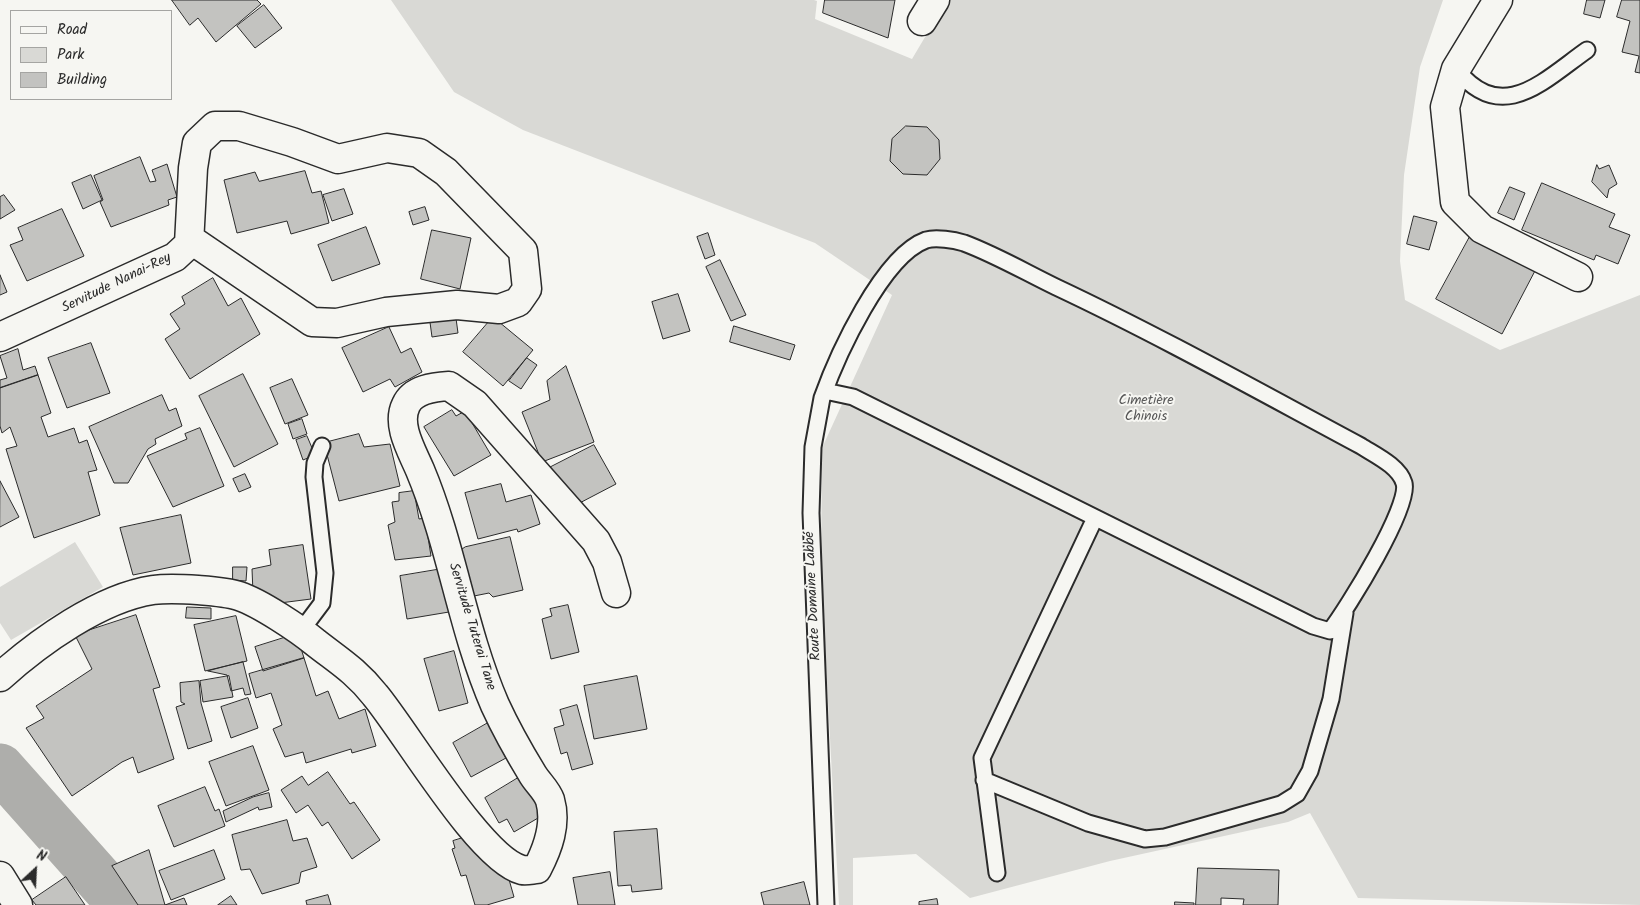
<!DOCTYPE html>
<html>
<head>
<meta charset="utf-8">
<style>
  body { margin:0 }
  #map { position:relative; width:1640px; height:905px; overflow:hidden; background:#f6f6f2; font-family:Kalam,sans-serif }
  canvas { display:block }
  .legend { position:absolute; left:10px; top:10px; width:162px; height:90px; box-sizing:border-box; background:#f6f6f2; border:1px solid #a5a5a2; margin:0; padding:6px 9px; list-style:none; font-size:15px; color:#2b2b2b }
  .legend li { display:flex; align-items:center; gap:10px; height:25px }
  .legend b { width:25px; border:1px solid #a5a5a2 }
  .north { position:absolute; left:10px; top:845px; width:50px; height:50px; -webkit-text-stroke:4px #f6f6f2; paint-order:stroke; rotate:25deg; font-size:14px; font-weight:700; line-height:20px; text-align:center; color:#2b2b2b }
  .north::after { content:''; display:block; margin:auto; width:18px; height:22px; background:#2b2b2b; clip-path:polygon(50% 0,100% 100%,50% 72%,0 100%) }
</style>
</head>
<body>
<div id="map">
<canvas width="1640" height="905"></canvas>
<ul class="legend">
<li><b style="height:6px;background:#f6f6f2"></b>Road</li>
<li><b style="height:14px;background:#d9d9d5"></b>Park</li>
<li><b style="height:14px;background:#c3c3c0"></b>Building</li>
</ul>
<div class="north">N</div>
</div>
<script>
const ctx = document.querySelector('canvas').getContext('2d');
ctx.lineJoin = 'round';
function fill(path, color) {
  ctx.fillStyle = color;
  ctx.fill(path, 'evenodd');
}
function stroke(path, color, width, dash) {
  ctx.strokeStyle = color;
  ctx.lineWidth = width;
  ctx.lineCap = dash ? 'butt' : 'round';
  ctx.setLineDash(dash || []);
  ctx.stroke(path);
}
function drawText(font, color, halo, rows, align = 'center') {
  ctx.font = font + ' Kalam,sans-serif';
  ctx.lineWidth = 4;
  ctx.setLineDash([]);
  ctx.textBaseline = 'middle';
  ctx.strokeStyle = halo;
  ctx.fillStyle = color;
  for (const [text, x, y, turn = 0] of rows) {
    ctx.save();
    ctx.translate(x, y);
    ctx.rotate((+turn || 0) * Math.PI / 180);
    ctx.textAlign = isNaN(turn) ? turn : align;
    if (halo) ctx.strokeText(text, 0, 0);
    ctx.fillText(text, 0, 0);
    ctx.restore();
  }
}
fill(new Path2D(`
  M391,0H814L817,1L815,19L912,59L947,0H1443L1420,67L1404,175L1400,261L1405,300L1500,350L1640,295V905L1358,898L1310,813L1288,822L1110,861L970,898L916,854L853,858V905H839L821,571L822,448L892,295L815,243L523,130L454,92Z
  M75,542L103,587L11,640L0,623V587Z`), '#d9d9d5');
stroke(new Path2D(`
  M0,768L122,905`), '#aeaeab', 49);
const building = new Path2D(`
  M172,0H257L261,4L216,42L198,18L190,25Z
  M825,0H895L888,38L823,13Z
  M1587,0H1605L1600,18L1584,14Z
  M1622,0H1640V73L1635,72L1639,56L1622,52L1630,21L1617,17Z
  M264,5L282,28L255,48L237,26Z
  M906,126L927,127L939,140L940,159L927,175L903,174L890,161L892,139Z
  M140,157L150,182L156,181L152,170L167,164L177,197L168,200L169,205L111,227L100,202L103,200L94,176Z
  M1597,165L1599,169L1609,165L1617,184L1609,189L1607,198L1592,182Z
  M305,171L312,193L321,191L329,223L291,234L287,221L237,233L224,180L255,172L259,181Z
  M91,175L102,200L83,209L72,183Z
  M1542,183L1615,214L1609,227L1630,235L1618,264L1596,255L1594,260L1522,230Z
  M1510,187L1525,193L1514,220L1498,213Z
  M344,189L353,214L332,221L323,195Z
  M4,195L15,210L0,219V197Z
  M425,207L429,220L413,225L409,212Z
  M62,209L84,256L27,281L10,245L23,240L18,228Z
  M1414,216L1437,222L1429,250L1407,244Z
  M366,227L380,264L332,281L318,245Z
  M432,230L471,238L460,289L421,279Z
  M1473,231L1537,267L1502,334L1436,299Z
  M708,233L715,255L705,259L697,237Z
  M720,260L746,315L731,321L706,267Z
  M0,275L7,292L0,295Z
  M213,278L228,306L241,298L260,334L190,379L165,339L180,329L170,314L185,304L182,297Z
  M678,294L690,331L663,339L652,302Z
  M455,311L458,333L432,337L429,315Z
  M493,317L533,350L503,386L463,352Z
  M734,326L795,345L790,360L730,342Z
  M389,327L401,353L411,348L422,372L395,387L390,379L363,392L342,348Z
  M91,343L110,393L67,408L48,358Z
  M18,349L23,370L35,366L38,375L0,388V380L7,378L0,356Z
  M527,358L537,365L521,389L509,381Z
  M566,366L594,442L542,462L522,412L550,400L547,381Z
  M243,374L278,444L234,467L199,396Z
  M38,375L51,413L41,417L48,437L74,428L79,443L87,440L97,470L88,472L100,515L34,538L6,449L17,446L10,427L2,433L0,426V388Z
  M292,379L308,415L285,424L270,388Z
  M162,395L169,411L176,408L182,426L155,439L156,444L148,449L128,483H114L89,427Z
  M452,410L456,416L465,411L491,455L454,476L424,427Z
  M302,419L307,434L293,439L288,424Z
  M200,428L224,486L173,507L147,456L187,439L185,434Z
  M359,434L364,447L390,444L400,486L339,501L324,443Z
  M307,436L315,455L303,460L296,440Z
  M594,445L616,484L572,507L549,468Z
  M245,474L251,487L239,492L233,479Z
  M0,481L19,517L0,527Z
  M501,484L506,502L531,495L540,524L518,532L517,529L478,539L465,493Z
  M414,491L419,519L425,518L431,556L395,560L388,525L395,522L392,502L399,501V493Z
  M181,515L191,563L133,575L120,528Z
  M510,537L523,590L493,597L489,593L469,597L459,551L465,547Z
  M303,545L311,599L272,604L253,593L252,569L271,565L269,550Z
  M233,567H247L246,581L233,580Z
  M442,569L449,612L407,619L400,576Z
  M568,605L579,652L551,659L542,619L552,616L550,609Z
  M187,607L211,608V619L186,618Z
  M136,615L160,687L153,689L174,759L138,773L133,757L122,762L72,796L26,728L44,718L36,706L92,669L75,635Z
  M236,616L247,661L205,671L194,625Z
  M290,636L293,644L299,642L304,658L263,671L255,647Z
  M454,651L468,703L439,711L424,659Z
  M304,658L316,696L328,691L339,719L365,709L376,746L352,753L351,749L306,763L303,752L285,757L273,729L282,725L271,693L256,698L249,674Z
  M243,662L251,694L245,695L243,688L231,691L227,675L208,671Z
  M229,676L233,697L203,702L200,681Z
  M637,676L647,729L594,739L584,686Z
  M199,681L201,703L212,741L188,749L176,707L185,704L181,702L180,683Z
  M248,698L258,728L231,738L221,707Z
  M577,705L593,764L572,770L567,752L561,754L554,728L564,725L560,710Z
  M488,723L506,758L471,777L453,743Z
  M253,746L269,790L226,806L209,762Z
  M328,772L350,804L354,802L380,840L352,859L328,822L322,826L308,805L296,813L281,790L302,776L308,785Z
  M523,775L545,814L514,832L507,819L499,823L485,798Z
  M205,787L215,811L219,809L225,826L174,847L158,806Z
  M269,793L272,807L259,810L258,807L226,822L223,811L253,797Z
  M287,820L293,841L307,838L317,867L301,872L299,883L262,894L250,869L241,870L232,835Z
  M657,829L662,889L632,892L631,885L618,886L614,832Z
  M469,836L506,869L514,897L487,905H475L466,875L461,876L452,849L455,848L453,841Z
  M149,850L165,905L184,898L187,905H138L112,866Z
  M214,850L225,879L171,900L159,871Z
  M1198,868L1279,870L1278,905H1243L1244,899L1221,898V905H1196Z
  M610,872L615,905H578L573,878Z
  M66,877L85,905H36L32,900Z
  M804,882L810,905H764L761,893Z
  M328,895L331,905H307L306,901Z
  M231,896L237,905H218Z
  M937,899L938,905H919V902Z
  M1175,902L1194,903V905H1175Z`);
fill(building, '#c3c3c0');
stroke(building, '#2b2b2b', 1);
const service = new Path2D(`
  M1456,69C1502,126 1543,81 1587,50
  M825,391L853,397L1313,626L1330,631C1347,609 1411,506 1404,483C1399,466 1375,455 1361,446C1260,392 1160,336 1056,287C1025,272 996,255 964,243C954,240 936,237 926,240C882,256 837,356 822,398L813,447L811,513L826,905
  M301,631L322,603L325,573L314,477L315,463L322,446
  M984,780L1088,823L1145,839L1165,837L1281,804L1297,794L1310,771L1331,699L1345,613
  M997,873L982,758L1095,518`);
const minor = new Path2D(`
  M1498,0L1456,69L1445,107L1455,202L1482,229L1578,277
  M922,21L935,0
  M0,337L175,257L189,244L193,168L197,143L215,126H239L292,142L338,159L387,148L419,153L446,172L523,251L527,289L518,302L499,309L457,305L386,312L337,323L312,322L190,239
  M0,677C39,642 100,598 153,590C168,588 183,589 198,590C211,591 227,592 239,596C260,603 299,629 316,643C339,661 356,671 375,695C406,732 480,859 522,870C527,871 533,869 537,869C548,848 557,824 550,800C547,791 538,783 533,775C519,752 506,729 495,705C462,629 452,546 420,470C412,451 396,425 406,405C413,389 434,387 449,386L475,404L596,541L607,562L616,593
  M0,876L18,905`);
stroke(service, '#2b2b2b', 19);
stroke(minor, '#2b2b2b', 31);
stroke(service, '#f6f6f2', 15);
stroke(minor, '#f6f6f2', 28);
drawText('14px', '#2b2b2b', '#f6f6f2', [
  ["Servitude Nanai-Rey",117,284,-26],
  ["Route Domaine Labbé",814,596,-93],
  ["Servitude Tuterai Tane",471,627,73]
]);
drawText('14px', '#565656', '#f6f6f2', [
  ["Cimetière",1146,402],
  ["Chinois",1146,418]
]);
</script>
</body>
</html>
